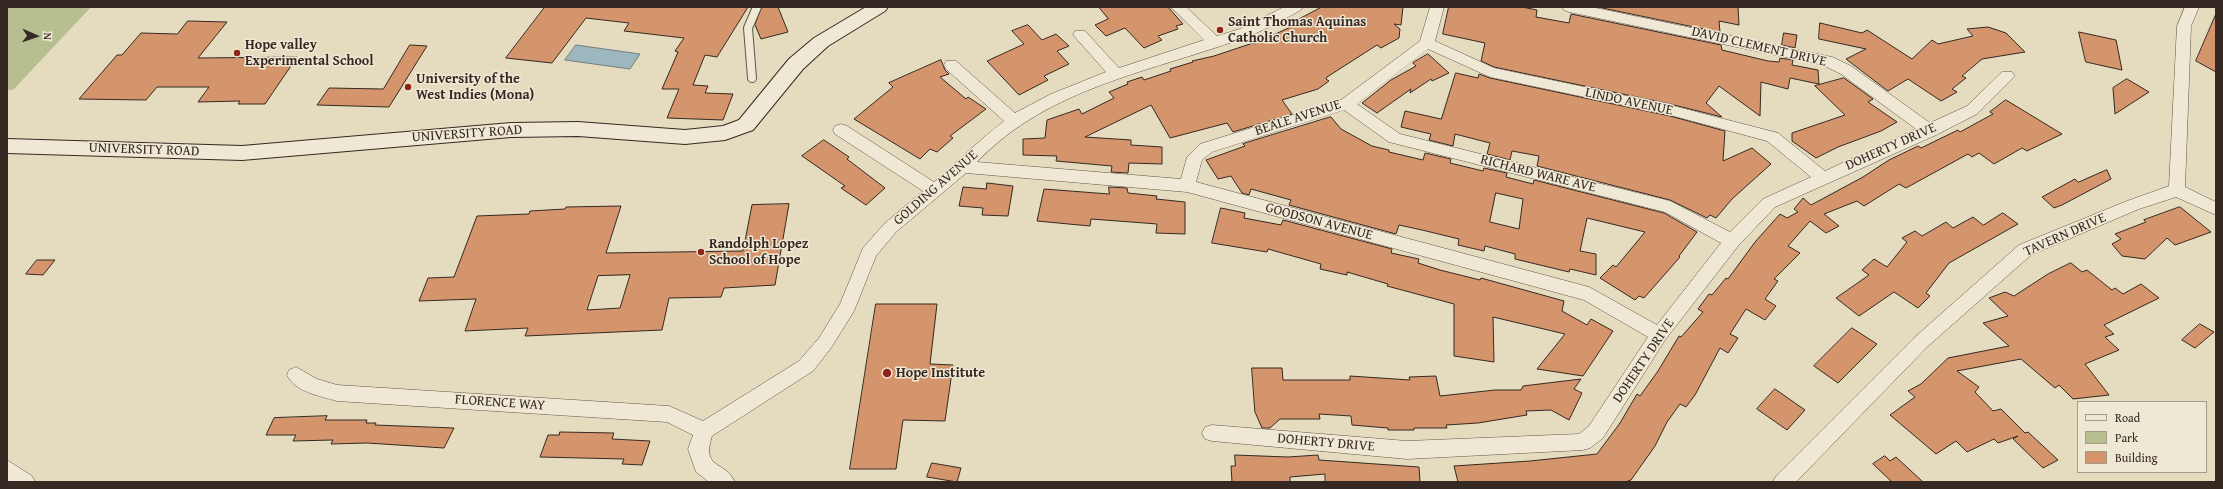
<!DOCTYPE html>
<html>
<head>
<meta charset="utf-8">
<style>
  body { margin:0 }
  #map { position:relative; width:2223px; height:489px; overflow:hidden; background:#e5dbbf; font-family:"Gentium Book Plus",serif }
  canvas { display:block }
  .frame { position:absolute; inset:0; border:8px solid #362822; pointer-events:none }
  .legend { position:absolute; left:2077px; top:401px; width:130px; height:72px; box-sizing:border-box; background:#eee8d5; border:1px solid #a49b8d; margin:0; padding:5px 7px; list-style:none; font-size:12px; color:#362822 }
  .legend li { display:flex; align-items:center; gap:8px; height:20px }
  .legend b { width:20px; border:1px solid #a49b8d }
  .north { position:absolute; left:16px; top:16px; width:40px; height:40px; -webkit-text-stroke:3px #eee8d5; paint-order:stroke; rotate:92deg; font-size:11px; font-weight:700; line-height:16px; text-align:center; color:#362822 }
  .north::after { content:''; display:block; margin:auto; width:14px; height:18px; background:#362822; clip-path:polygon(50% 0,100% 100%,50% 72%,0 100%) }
</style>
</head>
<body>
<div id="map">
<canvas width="2223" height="489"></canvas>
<div class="frame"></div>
<ul class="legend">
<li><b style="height:5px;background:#eee8d5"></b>Road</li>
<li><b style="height:11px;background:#b7bf90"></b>Park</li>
<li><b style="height:11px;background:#d4956c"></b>Building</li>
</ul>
<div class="north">N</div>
</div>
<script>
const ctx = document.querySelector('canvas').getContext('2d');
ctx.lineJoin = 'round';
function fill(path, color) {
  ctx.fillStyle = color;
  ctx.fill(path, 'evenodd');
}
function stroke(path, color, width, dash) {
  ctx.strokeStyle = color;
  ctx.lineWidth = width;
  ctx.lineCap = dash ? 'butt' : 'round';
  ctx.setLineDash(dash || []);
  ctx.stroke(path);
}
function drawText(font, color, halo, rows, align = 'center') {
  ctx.font = font + ' "Gentium Book Plus",serif';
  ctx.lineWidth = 3;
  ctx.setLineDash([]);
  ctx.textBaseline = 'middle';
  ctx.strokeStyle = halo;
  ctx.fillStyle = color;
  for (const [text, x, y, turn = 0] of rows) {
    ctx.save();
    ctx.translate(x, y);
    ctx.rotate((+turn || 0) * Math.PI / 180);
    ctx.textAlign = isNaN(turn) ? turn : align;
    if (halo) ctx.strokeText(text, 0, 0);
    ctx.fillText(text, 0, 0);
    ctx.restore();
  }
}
fill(new Path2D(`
  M7,7H91L13,90H7Z`), '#b7bf90');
const water = new Path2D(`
  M576,45L640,54L630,69L565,60Z`);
fill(water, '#9cb8be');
stroke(water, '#737e80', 1);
const building = new Path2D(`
  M545,7H748L717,57L705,55L693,85L708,86L705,93L733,94L723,120L667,118L679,89H662L678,52L675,51L684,38L624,31L629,23L586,18L552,63L506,58Z
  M762,7H778L788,32L761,39L755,25Z
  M1099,7H1168L1183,24L1176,26L1178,29L1158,36L1162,40L1144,48L1125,28L1106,36L1095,25L1108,19Z
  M1322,7H1403L1401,25L1394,24L1400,29L1399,38L1381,48L1377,45L1327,77L1326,79L1329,81L1318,89L1282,100L1292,114L1233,132L1227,123L1170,138L1151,105L1085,137L1131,140V145L1162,147V164L1129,163L1128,173L1111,172L1112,166L1056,161L1057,156L1023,155V139L1045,138L1047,120L1079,109L1082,114L1114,98L1109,92L1128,84L1127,82L1142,77L1144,80L1171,71L1170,69L1193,62L1192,61L1214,56L1253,43L1254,44L1297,24L1294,22Z
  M1449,7H1522L1537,10L1536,17L1569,23L1571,14L1721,45L1722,50L1768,61L1779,62L1780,58L1793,60L1792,65L1818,70L1819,84L1790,78L1788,89L1761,82L1760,116L1719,86L1706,103L1722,117L1670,104L1494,67L1481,61L1485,43L1443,34Z
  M1598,7H1738L1739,25L1719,21L1720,32Z
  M2216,14V72L2196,61Z
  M188,21L227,22L198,58L297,57L265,104H238L240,101L198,102L209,87H157L146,100L79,99L117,55H122L141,33L177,34Z
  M1820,23L1862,33L1867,30L1912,59L1932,40L1938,44L1973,36L1967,29L1988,27L2006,33L2025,52L1982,59L1962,76L1966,78L1952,89L1957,92L1941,101L1908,79L1888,91L1846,59L1866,49L1819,39Z
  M1028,25L1042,40L1056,34L1069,46L1057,51L1069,64L1044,76L1048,80L1019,95L987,61L1024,44L1012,31Z
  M2079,32L2116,40L2122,70L2086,62Z
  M1784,33L1797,35L1795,48L1782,45Z
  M410,45L427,46L389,107L317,105L329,88L383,89Z
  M1428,54L1449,73L1432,81L1431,79L1410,93L1411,89L1377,113L1362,103L1391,80L1416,66L1413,63Z
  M941,60L945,70L949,74L940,77L966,99L968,97L986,109L950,136L953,138L937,152L930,149L920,159L854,119L893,87L889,83Z
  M1456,73L1478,78L1479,74L1490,78L1670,116L1725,131L1723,161L1752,148L1771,164L1732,199L1716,218L1710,215L1707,218L1670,200L1537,166L1539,156L1512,151L1510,160L1487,154L1490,143L1455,134L1453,146L1429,140L1431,134L1401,127L1405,111L1441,119Z
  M1844,78L1873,99L1868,102L1897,122L1881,131L1838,147L1816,158L1792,141V133L1845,115L1815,86Z
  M2127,79L2149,92L2115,114L2113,88Z
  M2006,100L2062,134L2027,151L2022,148L1994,164L1979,153L1972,157L1968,154L1906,188L1899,184L1864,206L1857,201L1824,214L1839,226L1826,233L1810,221L1788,246L1800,253L1774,279L1778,281L1765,299L1776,306L1765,320L1746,309L1730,334L1738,338L1728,353L1720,348L1695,395L1686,407L1680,404L1667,422L1655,446L1631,480L1625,482H1458L1454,466L1530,461L1597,454L1620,423L1637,394L1640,396L1658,371L1679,336L1681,337L1703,312L1698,309L1709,294L1712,295L1726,278L1728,279L1755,242L1780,214L1787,218L1798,212L1794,209L1803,198L1811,205L1863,177L1889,160L1918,146L1921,148L1958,130L1960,132L1993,114L1990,112Z
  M1331,117L1341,129L1372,146L1389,150V152L1423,160L1425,153L1451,159L1450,163L1483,171L1484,168L1507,173L1506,177L1533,184L1534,180L1664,213L1697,232L1679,256L1680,257L1644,298L1639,296L1635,300L1600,278L1613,265L1616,267L1645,232L1587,218L1580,251L1596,254V275L1570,269L1569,272L1515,259V254L1485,246L1484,251L1458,245L1459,239L1422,230L1399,225L1396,234L1289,205L1291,200L1251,189L1249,195L1242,193L1231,176L1218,179L1206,160L1245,146L1243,144ZM1496,193L1523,199L1519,229L1490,222Z
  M824,140L849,157L847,159L885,188L866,205L841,188L845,186L802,156Z
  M2107,170L2111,179L2062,205L2054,208L2042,197L2075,179L2078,182Z
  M987,183L1013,186L1008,216L982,215L983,208L959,206L963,187L986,189Z
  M1109,187L1127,188L1128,193L1157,196L1156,199L1185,202V234L1156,233L1157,224L1131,222L1091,219L1090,226L1037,221L1044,189L1109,194Z
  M789,204L775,285L724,288L721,297L669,298L662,330L525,336L528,328L465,331L476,299L419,301L428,278L454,277L477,216L529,214L530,211L565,209L566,207L621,206L606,253L743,251L752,205ZM630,275L620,308L587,310L598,276Z
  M2180,207L2211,232L2175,245L2167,238L2145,259L2122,256L2112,244L2121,239L2115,234L2146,222L2144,220Z
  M1221,208L1245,213L1244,218L1281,225L1283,220L1392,249L1391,253L1419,259L1418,263L1440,270L1480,280L1481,278L1564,301L1562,311L1587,325L1591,319L1613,331L1583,376L1537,369L1565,334L1493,317L1494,362L1454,356V304L1387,286L1388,284L1347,272V275L1320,269L1321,264L1268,249L1267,252L1212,243Z
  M2003,213L2018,224L1949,263L1926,293L1930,296L1918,308L1894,292L1859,316L1836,298L1869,275L1862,270L1874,259L1887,267L1907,242L1902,238L1915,231L1922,236L1946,222L1953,228L1973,217L1983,225Z
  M37,260H55L43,275L26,274Z
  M2071,263L2082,272L2087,270L2112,290L2115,288L2123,294L2141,284L2159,298L2104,325L2114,334L2105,337L2119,350L2085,364L2109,395L2073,399L2059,385L2055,388L2021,359L1957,371L1979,387L1975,392L1993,411L2001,409L2025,433L2028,432L2058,460L2043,468L2013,439L2018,436L1998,443L1994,439L1967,452L1956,441L1936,454L1890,415L1915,397L1908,391L1921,384L1948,358L2009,346L1983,323L2008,316L1989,298L2005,292L2014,296L2048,274Z
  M876,304H937L930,364L953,365L945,421L903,420L896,469H850Z
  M2200,324L2214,332L2195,348L2182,340Z
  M1852,328L1877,344L1838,383L1814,366Z
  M1252,368H1282L1283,380H1350V376L1410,380L1409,377L1436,376L1440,396L1495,390H1521L1523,386L1581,379L1574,389L1582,393L1569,420L1551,410L1526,411L1527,415L1478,423L1446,425L1447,428H1414V430H1388V428L1352,425L1351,416L1319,414L1320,419H1280L1270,428H1262L1255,412Z
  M1775,389L1805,410L1787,430L1757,409Z
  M327,416L325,420H367L366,423H376L375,425L454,428L444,448L367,443L331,444L333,440L293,441L296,435H266L274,418Z
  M560,432L614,433L612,439L650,441L642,465L622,464L624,459L540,457L548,435H559Z
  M1235,455L1288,457L1318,455L1319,460L1419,467L1420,482H1325V474L1290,477V482H1232L1231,466H1235Z
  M1885,456L1890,461L1896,457L1923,482H1892L1873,464Z
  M932,463L961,468L957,482L927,477Z`);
fill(building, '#d4956c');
stroke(building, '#362822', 1);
const lane = new Path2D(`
  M752,78L748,28L757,7`);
const street = new Path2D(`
  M1171,7H1186L1217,36L1240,29L1284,7H1303L1301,10C1284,19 1267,29 1249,36C1156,71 1049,86 977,162L1181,179L1187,157L1200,144L1341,100L1420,41L1430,7H1444L1435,41L1494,68L1670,105L1778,133L1825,171L1916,129L1841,74L1823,65L1569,12L1564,10L1562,7H1591L1832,57L1851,66L1930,123L1967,106L2002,72H2012L2015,76L1977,114L1936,135L1775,207L1738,246L1665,340L1603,438L1590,448L1583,450L1407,459L1212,441L1205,439L1202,433L1205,427L1212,425L1407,441L1579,434L1589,426L1648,337L1584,300L1187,192L966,173L896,232L876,256L854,311L831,348L813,371L712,436C701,470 725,460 735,482H709L696,472L688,449L693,435L667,422L337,401C320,396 295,392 287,375L289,370L296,367L317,379L337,385L669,406L703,421L799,361L819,338L840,304L863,248L884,224L923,191L835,134L833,130L835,126L841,124L847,126L934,182C958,162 979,140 1004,121L946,69L944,65L946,61H956L1015,113L1051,94L1106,72L1075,37L1073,34L1075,31H1085L1119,68L1204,40ZM1428,49L1490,77L1670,115L1767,141L1811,177L1763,199L1730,232L1670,201L1400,134L1357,104ZM1344,110L1389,142L1665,212L1721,243L1657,325L1589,287L1196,182L1202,160L1212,152Z
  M2185,7H2199L2191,26L2185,187L2216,202V215L2176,197L2139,209L2031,255L1927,347L1796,482H1773L1776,476L1915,337L2019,245L2127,201L2169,186L2177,26Z
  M7,460L32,476L35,482H9L7,480Z`);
const secondary = new Path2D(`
  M866,7H888L885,11L828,46L803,69L753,130L725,140L685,144L578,136L511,137L242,160L7,153V139L242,146L511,123L578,122L685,130L723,126L739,120L789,59L814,38Z`);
stroke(lane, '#625549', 10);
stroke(street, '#625549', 1);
stroke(secondary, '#362822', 2);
stroke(lane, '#eee8d5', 8);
fill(street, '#eee8d5');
fill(secondary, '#eee8d5');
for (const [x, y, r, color] of [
  [1220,30,4,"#8f2418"],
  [237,53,4,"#8f2418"],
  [408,87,4,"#8f2418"],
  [701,252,4,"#8f2418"],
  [887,373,5,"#8f2418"]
]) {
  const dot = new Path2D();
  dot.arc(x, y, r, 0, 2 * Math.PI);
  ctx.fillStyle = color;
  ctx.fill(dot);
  stroke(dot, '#eee8d5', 1.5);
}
drawText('bold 14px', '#362822', '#eee8d5', [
  ["Saint Thomas Aquinas",1228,22],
  ["Catholic Church",1228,38],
  ["Hope valley",245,45],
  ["Experimental School",245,61],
  ["University of the",416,79],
  ["West Indies (Mona)",416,95],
  ["Randolph Lopez",709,244],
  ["School of Hope",709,260],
  ["Hope Institute",896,373]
], 'left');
drawText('14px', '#362822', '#eee8d5', [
  ["DAVID CLEMENT DRIVE",1759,47,13],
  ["LINDO AVENUE",1629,102,12],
  ["BEALE AVENUE",1298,118,-18],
  ["UNIVERSITY ROAD",467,134,-4],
  ["DOHERTY DRIVE",1891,147,-24],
  ["UNIVERSITY ROAD",144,150,2],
  ["RICHARD WARE AVE",1538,174,14],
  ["GOLDING AVENUE",936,188,-41],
  ["GOODSON AVENUE",1319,222,15],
  ["TAVERN DRIVE",2065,235,-24],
  ["DOHERTY DRIVE",1644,361,-56],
  ["FLORENCE WAY",500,403,4],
  ["DOHERTY DRIVE",1326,443,5]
]);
</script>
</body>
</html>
